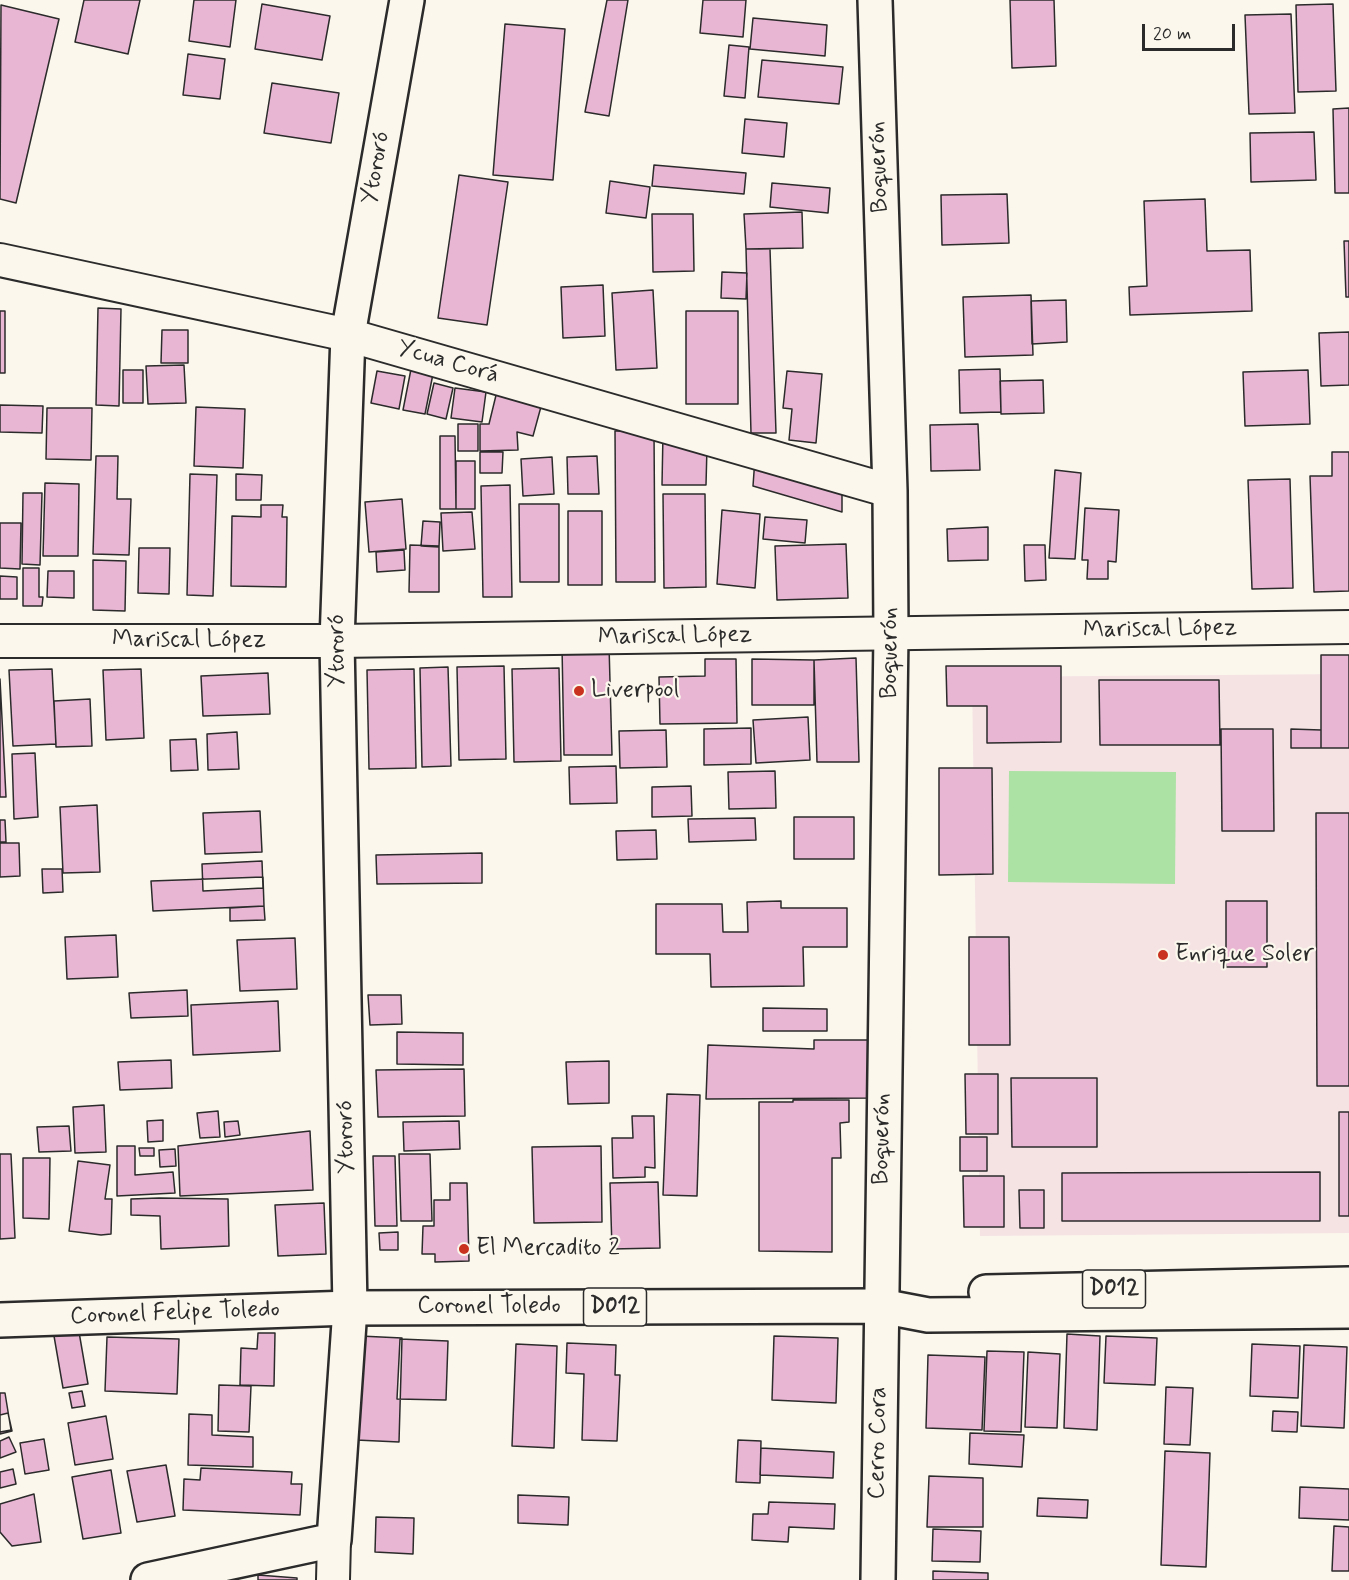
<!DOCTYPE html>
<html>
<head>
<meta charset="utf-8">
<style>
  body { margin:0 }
  #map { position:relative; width:1349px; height:1580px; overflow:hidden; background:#fbf7ec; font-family:Mynerve,sans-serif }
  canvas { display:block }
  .scale { position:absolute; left:1142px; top:24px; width:93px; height:27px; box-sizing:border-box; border:3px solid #2b2b2b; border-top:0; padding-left:8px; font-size:18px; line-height:21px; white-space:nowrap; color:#2b2b2b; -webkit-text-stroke:4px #fbf7ec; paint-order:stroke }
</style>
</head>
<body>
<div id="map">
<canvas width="1349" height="1580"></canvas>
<div class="scale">20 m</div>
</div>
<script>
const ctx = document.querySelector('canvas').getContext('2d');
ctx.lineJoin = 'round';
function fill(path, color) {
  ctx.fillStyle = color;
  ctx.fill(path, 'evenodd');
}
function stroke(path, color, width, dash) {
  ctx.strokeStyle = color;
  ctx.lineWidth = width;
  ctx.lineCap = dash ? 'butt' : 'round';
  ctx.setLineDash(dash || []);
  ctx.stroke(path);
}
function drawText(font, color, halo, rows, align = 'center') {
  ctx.font = font + ' Mynerve,sans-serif';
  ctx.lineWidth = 4.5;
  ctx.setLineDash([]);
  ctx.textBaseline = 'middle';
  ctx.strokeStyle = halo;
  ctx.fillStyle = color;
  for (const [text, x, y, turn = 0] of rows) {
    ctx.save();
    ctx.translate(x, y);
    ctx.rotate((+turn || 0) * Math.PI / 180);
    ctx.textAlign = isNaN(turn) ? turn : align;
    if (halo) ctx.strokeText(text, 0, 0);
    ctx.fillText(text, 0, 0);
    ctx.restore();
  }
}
fill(new Path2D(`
  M1349,674V1233L980,1236L972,677Z`), '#f5e3e4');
fill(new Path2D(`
  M1009,771L1176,772L1175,884L1008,882Z`), '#ace2a4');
const building = new Path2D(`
  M84,0H140L128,54L75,42Z
  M194,0H236L230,47L189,41Z
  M607,0H628L609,116L585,112Z
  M703,0H746L743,37L700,33Z
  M1010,0H1054L1056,66L1012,68Z
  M262,4L330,16L322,60L255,49Z
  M1333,4L1336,91L1298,92L1296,5Z
  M1,5L59,19L16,203L0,199Z
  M1291,14L1295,113L1249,114L1245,15Z
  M753,18L827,25L825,56L750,49Z
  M505,24L565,29L553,180L493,175Z
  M729,45L749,47L745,98L724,96Z
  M188,54L225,59L220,99L183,95Z
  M762,60L843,67L839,104L758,97Z
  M272,83L339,93L331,143L264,133Z
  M1349,108V193H1335L1333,109Z
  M745,119L787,123L784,157L742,153Z
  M1314,132L1316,180L1251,182L1250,133Z
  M654,165L746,173L744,194L652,186Z
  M459,175L508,182L487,325L438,318Z
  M610,181L650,187L646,218L606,213Z
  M772,183L830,188L828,213L770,207Z
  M1007,194L1009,243L942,245L941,195Z
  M1205,199L1207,251L1250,250L1252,311L1130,315L1129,287L1147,286L1144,201Z
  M802,212L803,248L746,249L744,214Z
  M652,214H693L694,271L653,272Z
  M1344,241H1349V297H1346Z
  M746,249H770L776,433H751Z
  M722,272L747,273L746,299L721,298Z
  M603,285L605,336L563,338L561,287Z
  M653,290L657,368L616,370L612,293Z
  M1031,295L1033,355L965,357L963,297Z
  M1066,300L1067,342L1032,344L1031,301Z
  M98,308L121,309L119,406L96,405Z
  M0,311H5V373H0Z
  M686,311H738V404H686Z
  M162,330H188V363H161Z
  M1349,332V385L1321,386L1319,333Z
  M412,364L434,369L425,414L403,410Z
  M184,365L186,403L148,404L146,366Z
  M1000,369L1001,412L960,413L959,370Z
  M123,370H143V403H123Z
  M1308,370L1310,424L1245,426L1243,372Z
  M377,371L405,376L399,409L371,403Z
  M787,371L822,374L816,443L789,440L792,409L783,408Z
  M1043,380L1044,413L1001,414L1000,381Z
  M434,383L453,388L446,419L427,414Z
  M498,387L542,403L533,436L517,432L518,450L480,451V424H489Z
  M455,388L486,392L482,422L451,418Z
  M0,405L43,406L42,433L0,432Z
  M196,407L245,409L243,468L194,466Z
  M47,408H92L91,460L46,459Z
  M458,424H478V451H458Z
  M978,424L980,470L931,471L930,425Z
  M615,431H654L655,582H616Z
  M663,433L707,447L706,485H662Z
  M440,436H455L456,509H440Z
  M480,452H503L502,473H480Z
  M1332,452H1349V591L1314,592L1310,476H1332Z
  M96,456H118L117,499H131L129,555L93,554Z
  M597,456L599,494H568L567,457Z
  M552,457L554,494L523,496L521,459Z
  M755,458L842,485V512L753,486Z
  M456,461H475V509H456Z
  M1055,470L1081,473L1075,559L1049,558Z
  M190,474L217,475L213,596L187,595Z
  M236,474L262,475L261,500H236Z
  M1290,479L1293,588L1252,589L1248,480Z
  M45,483L79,484L78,556H43Z
  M510,485L512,597H483L481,486Z
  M23,493H42L40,565L22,564Z
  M663,494H705L706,587L664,588Z
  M402,499L406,549L369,552L365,502Z
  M519,504H559V582H520Z
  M261,505H283L282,517H287L286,587L231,586L232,516L261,517Z
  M1085,508L1119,510L1116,562L1108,561V579H1087L1088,560H1082Z
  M722,510L760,514L755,588L717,584Z
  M568,511H602V585H568Z
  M472,512L475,549L443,551L441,513Z
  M765,517L807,520L805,543L763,539Z
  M423,521L440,522L439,547L421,546Z
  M0,523H21L20,569L0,568Z
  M988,527V560L948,561L947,529Z
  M846,544L848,598L777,600L775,546Z
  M410,545L439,546V592H409Z
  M1024,545H1045L1046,580L1025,581Z
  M139,548H170L169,594L138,593Z
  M404,550L405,570L377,572L376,552Z
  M93,560L126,561L125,611L93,610Z
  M23,568H39V597H43L42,606H23Z
  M48,571H74V598L47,597Z
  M0,576L17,577V599H0Z
  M609,645L612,755H564L562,646Z
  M1321,655H1349V748H1321Z
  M856,658L859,762H817L814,660Z
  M705,659H736L737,723L660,724L659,677L705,676Z
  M752,659L814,660V705H752Z
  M504,666L506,759L459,760L457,667Z
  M946,666H1061V742L987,743V706H947Z
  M448,667L451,766L422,767L420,668Z
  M559,668L561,761L514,762L512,669Z
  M52,669L56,744L13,746L9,670Z
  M141,669L144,738L106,740L103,670Z
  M414,669L416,768L369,769L367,670Z
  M268,673L270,714L203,716L201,676Z
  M0,679L6,797H0Z
  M1099,680H1219L1220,745H1100Z
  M90,699L92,746L56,747L54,701Z
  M808,717L810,760L756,763L753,720Z
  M751,728V764L704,765V729Z
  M1221,729H1273L1274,831H1222Z
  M1291,729L1321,730V748H1291Z
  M666,730L667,767L620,768L619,731Z
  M237,732L239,769L208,770L207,734Z
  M196,739L198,770L171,771L170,740Z
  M35,753L38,817L14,819L12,754Z
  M616,766L617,803L570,804L569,767Z
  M939,768H992L993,874L939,875Z
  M775,771L776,808L729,809L728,772Z
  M691,786L692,816L652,817V787Z
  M97,805L100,872L63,873L60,807Z
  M260,811L262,852L205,854L203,813Z
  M1316,813H1349V1086H1317Z
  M794,817H854V859H794Z
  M755,818L756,840L689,842L688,819Z
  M0,820H5L6,842H0Z
  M656,830L657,859L617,860L616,831Z
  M0,843H19L20,876L0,877Z
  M482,853V883L377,884L376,855Z
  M262,861L263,888L203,891L202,864Z
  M42,869H62L63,892L43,893Z
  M263,877L264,906L153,911L151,881Z
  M781,901V908H847V947H803L804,986L711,987L710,954H656V904H722L723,932H748L747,902Z
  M1226,901H1267V967H1226Z
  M264,906L265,920L230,921V908Z
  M116,935L118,977L67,979L65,937Z
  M969,937H1009L1010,1045H969Z
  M295,938L297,989L240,991L237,940Z
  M187,990L188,1016L131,1018L129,993Z
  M368,995H401L402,1024L370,1025Z
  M278,1001L280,1051L193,1055L191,1005Z
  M763,1008L827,1009V1031H763Z
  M397,1032L463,1033V1065L397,1064Z
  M814,1040H874L873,1098L706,1099L708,1045L814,1049Z
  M171,1060L172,1088L120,1090L118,1062Z
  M609,1061V1103L568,1104L566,1062Z
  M464,1069L465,1116L378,1117L376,1070Z
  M965,1074H998V1134H966Z
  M1011,1078H1097V1147H1012Z
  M667,1094L700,1095L697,1196L663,1195Z
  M793,1100H849V1122L840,1123L841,1158H832V1252L759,1251V1102H793Z
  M104,1105L106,1152L75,1153L73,1107Z
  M218,1111L220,1137L200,1138L197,1113Z
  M1339,1112H1349V1216H1339Z
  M632,1116H654L655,1168L645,1167V1177L613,1178L612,1138H633Z
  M163,1120V1141L148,1142L147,1121Z
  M238,1121L240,1135L225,1137L224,1122Z
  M459,1121L460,1149L404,1151L403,1122Z
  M69,1126L71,1151L39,1152L37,1127Z
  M310,1131L313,1190L180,1196L178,1146Z
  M960,1137H987V1171H960Z
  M117,1146H135V1175L173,1172L175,1193L117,1196Z
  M601,1146L602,1222L534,1223L532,1147Z
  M139,1148H154V1156H140Z
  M175,1149L176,1166L160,1167L159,1150Z
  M0,1154H11L15,1238L0,1239Z
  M399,1154H430L432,1221H401Z
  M373,1156H395L397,1226H375Z
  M23,1158H50L49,1219L23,1218Z
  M78,1161L110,1165L105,1199H112L111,1234L101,1235L69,1231Z
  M1320,1172V1221H1062V1173Z
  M963,1176H1004V1227H964Z
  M658,1182L660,1248L612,1249L610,1183Z
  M450,1183H467L469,1261L435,1262V1254H422L423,1226H434V1200H450Z
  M1019,1190H1044V1228H1020Z
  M159,1198L228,1199L229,1246L161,1249L160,1216L131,1215V1199Z
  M324,1203L326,1254L278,1256L275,1205Z
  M398,1232V1250H380L379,1233Z
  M79,1332L88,1384L63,1388L54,1336Z
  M258,1333H275L274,1386L240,1385L241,1348L257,1349Z
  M1067,1334L1100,1336L1097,1430L1064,1428Z
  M360,1336L402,1338L399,1442L356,1440Z
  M774,1336L838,1338L836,1403L772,1400Z
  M1106,1336L1157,1338L1155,1385L1104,1383Z
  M107,1337L179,1339L177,1394L105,1391Z
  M400,1339L448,1341L446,1400L397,1399Z
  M567,1343L616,1345L615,1375H620L617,1441L582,1440L584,1374L566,1373Z
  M516,1344L557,1346L554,1448L512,1446Z
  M1252,1344L1300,1346L1298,1398L1250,1396Z
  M1304,1345L1347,1347L1344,1428L1301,1426Z
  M987,1351L1024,1352L1021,1432L984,1431Z
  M1028,1352L1060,1354L1057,1428L1025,1427Z
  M928,1355L985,1357L982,1430L926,1428Z
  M219,1385L251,1386L249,1432L218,1431Z
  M1166,1387L1193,1388L1190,1445L1164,1444Z
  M82,1391L85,1406L72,1408L69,1393Z
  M0,1393H5L11,1430L0,1432Z
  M1273,1411L1298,1412L1297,1432L1272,1431Z
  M8,1413L12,1431L0,1434V1415Z
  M189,1414L212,1415V1435L253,1437V1467L188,1465Z
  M106,1416L113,1459L75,1465L68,1423Z
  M970,1433L1024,1435L1022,1467L969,1464Z
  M9,1437L16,1452L0,1458V1441Z
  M44,1439L49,1470L25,1474L20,1443Z
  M738,1440L761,1441L760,1483L736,1482Z
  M761,1448L834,1452L833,1478L760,1475Z
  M1165,1451L1210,1453L1206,1567L1161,1565Z
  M166,1465L175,1516L137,1522L127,1471Z
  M201,1468L292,1472L291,1484H302L300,1515L183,1510L184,1479L200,1480Z
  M13,1469L16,1484L0,1488V1472Z
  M111,1470L121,1533L83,1539L72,1477Z
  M929,1476L983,1478V1527H927Z
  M1300,1487L1349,1489V1520L1299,1518Z
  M34,1494L41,1542L12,1546L0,1532V1504Z
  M518,1495L569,1497L568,1525L518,1523Z
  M1038,1498L1088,1500L1087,1518L1037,1516Z
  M769,1502L835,1504L834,1529L789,1527L788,1542L752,1540L753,1514H768Z
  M376,1517L414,1518L413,1554L375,1552Z
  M1334,1526L1349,1527V1571H1332Z
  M933,1529L981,1531L980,1562L932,1561Z
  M933,1571L988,1573V1580H933Z
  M258,1575L297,1578V1580H258Z`);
fill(building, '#e8b5d3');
stroke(building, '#2b2b2b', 1.5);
const street = new Path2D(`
  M0,260L348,335L890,491
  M0,641H337L1349,627
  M333,1580L334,1540`);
const secondary = new Path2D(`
  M875,0L890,491L891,634L878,1580
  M148,1580L334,1540L350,1308L337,641L348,335L407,0`);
const primary = new Path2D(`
  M986,1292L1349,1284
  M0,1320L350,1308L881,1306L928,1315L1349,1311`);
stroke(street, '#2b2b2b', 36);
stroke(secondary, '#2b2b2b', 38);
stroke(primary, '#2b2b2b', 38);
stroke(street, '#fbf7ec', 32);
stroke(secondary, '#fbf7ec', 33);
stroke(primary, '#fbf7ec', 33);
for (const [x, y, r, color] of [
  [579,691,6,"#c8321e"],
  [1163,955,6,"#c8321e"],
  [464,1249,6,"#c8321e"]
]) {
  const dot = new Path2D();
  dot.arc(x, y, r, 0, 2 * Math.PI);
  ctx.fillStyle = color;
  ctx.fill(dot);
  stroke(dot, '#fbf7ec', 2);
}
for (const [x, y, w] of [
  [1114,1289,63],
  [615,1307,63]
]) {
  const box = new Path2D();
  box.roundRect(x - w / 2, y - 19, w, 38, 4.5);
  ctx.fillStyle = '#fbf7ec';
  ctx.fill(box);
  stroke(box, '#2b2b2b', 1.5);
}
drawText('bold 22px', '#2b2b2b', null, [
  ["D012",1114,1289],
  ["D012",615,1307]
]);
drawText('24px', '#2b2b2b', '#fbf7ec', [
  ["Boquerón",880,167,-92],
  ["Ytororó",377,168,-80],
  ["Ycua Corá",448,363,16],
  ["Mariscal López",1160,630,-1],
  ["Mariscal López",675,637,-1],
  ["Mariscal López",189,641],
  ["Ytororó",338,651,-90],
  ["Boquerón",891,653,-90],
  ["Ytororó",347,1137,-91],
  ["Boquerón",883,1139,-89],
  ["Coronel Toledo",489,1307],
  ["Coronel Felipe Toledo",175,1314,-2],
  ["Cerro Cora",879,1443,-89]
]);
drawText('24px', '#2b2b2b', '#fbf7ec', [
  ["Liverpool",591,691],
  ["Enrique Soler",1175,955],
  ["El Mercadito 2",476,1249]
], 'left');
</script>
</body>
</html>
